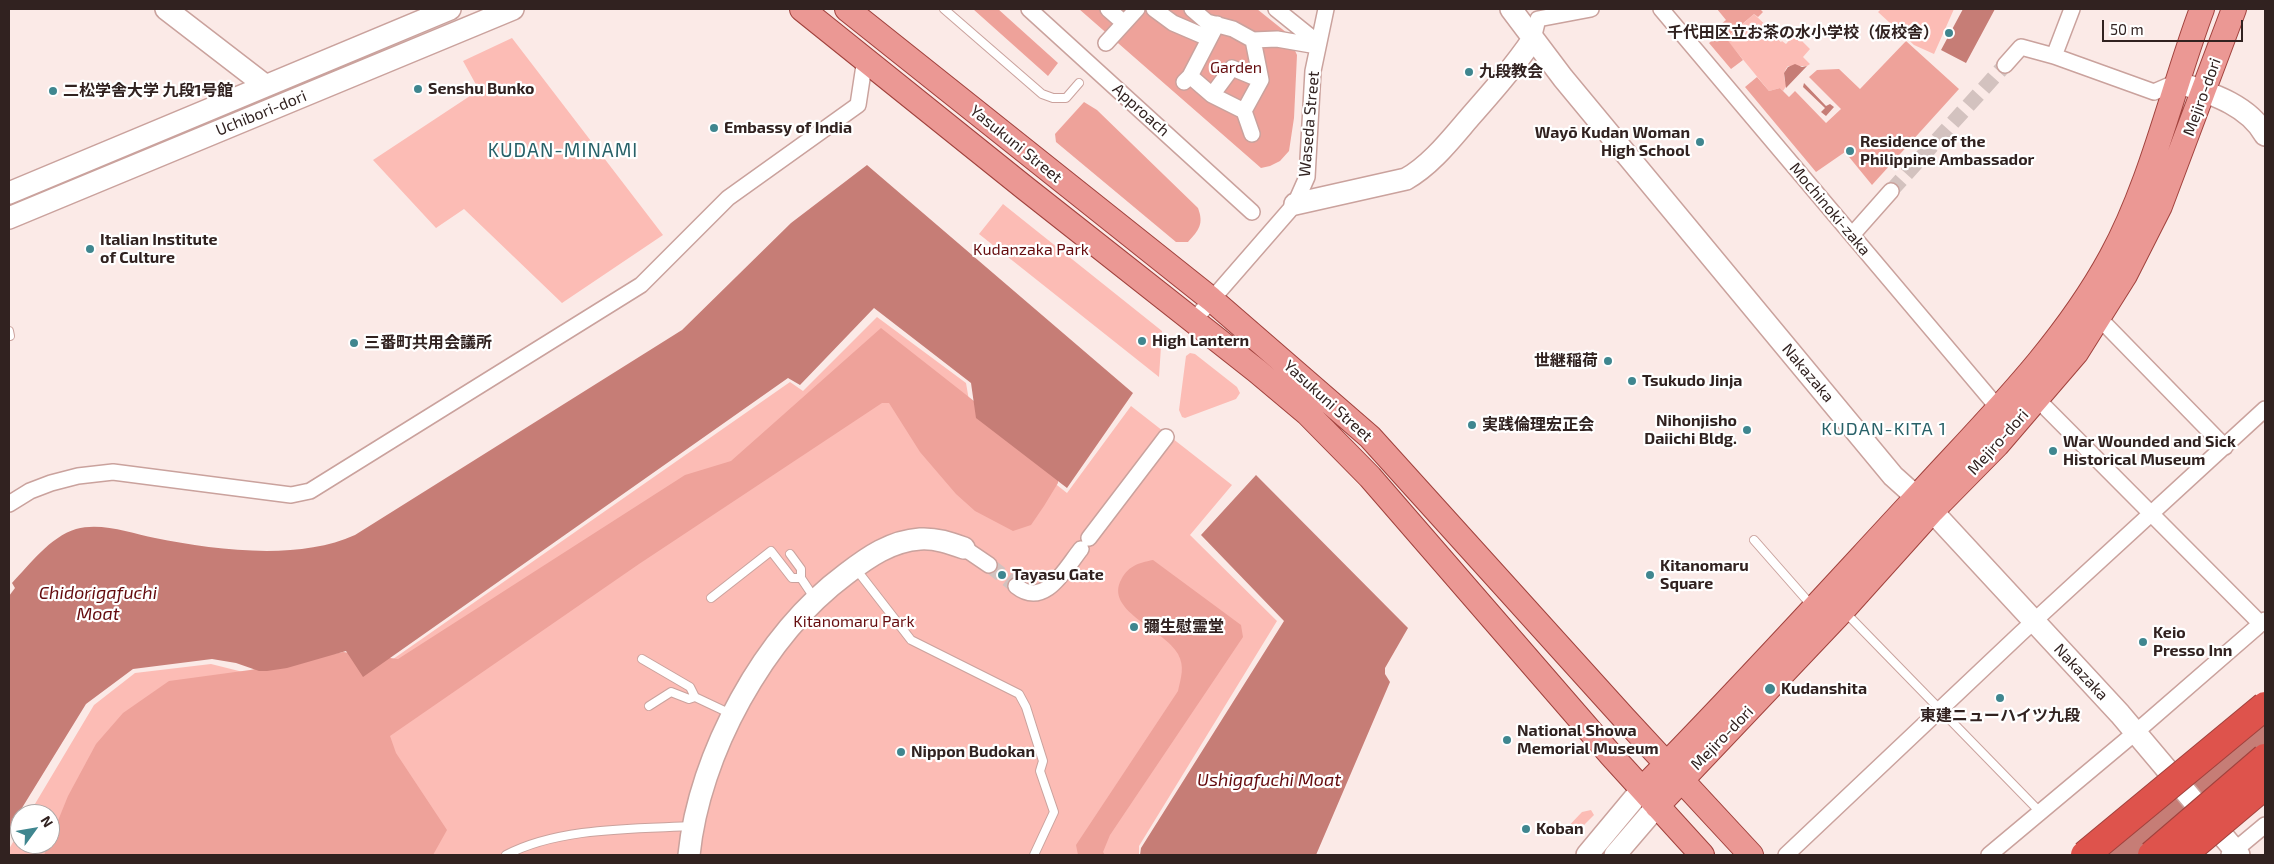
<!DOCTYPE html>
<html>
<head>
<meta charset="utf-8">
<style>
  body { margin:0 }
  #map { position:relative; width:2274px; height:864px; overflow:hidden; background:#fbeae7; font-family:"Exo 2",sans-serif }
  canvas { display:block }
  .frame { position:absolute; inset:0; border:10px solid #312220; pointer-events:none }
  .north { position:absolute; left:10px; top:804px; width:50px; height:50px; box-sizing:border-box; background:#fff; border:1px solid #ada7a6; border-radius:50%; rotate:58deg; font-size:14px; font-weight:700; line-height:20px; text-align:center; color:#312220 }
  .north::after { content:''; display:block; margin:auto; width:18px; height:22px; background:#3f868f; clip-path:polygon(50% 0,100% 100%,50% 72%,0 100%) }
  .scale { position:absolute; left:2102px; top:20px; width:141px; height:22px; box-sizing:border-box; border:2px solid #312220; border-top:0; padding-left:6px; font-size:15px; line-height:18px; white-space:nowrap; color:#312220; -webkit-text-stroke:4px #fff; paint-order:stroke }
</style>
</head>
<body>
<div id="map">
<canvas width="2274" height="864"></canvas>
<div class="frame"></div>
<div class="north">N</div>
<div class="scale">50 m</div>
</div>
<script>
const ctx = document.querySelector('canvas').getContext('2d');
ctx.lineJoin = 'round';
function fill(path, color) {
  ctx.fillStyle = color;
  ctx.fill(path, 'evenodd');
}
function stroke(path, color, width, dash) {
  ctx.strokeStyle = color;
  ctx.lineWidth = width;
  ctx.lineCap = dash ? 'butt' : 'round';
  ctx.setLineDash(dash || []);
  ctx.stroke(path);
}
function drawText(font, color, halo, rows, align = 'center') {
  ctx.font = font + ' "Exo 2","Noto Sans JP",sans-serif';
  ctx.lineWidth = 4.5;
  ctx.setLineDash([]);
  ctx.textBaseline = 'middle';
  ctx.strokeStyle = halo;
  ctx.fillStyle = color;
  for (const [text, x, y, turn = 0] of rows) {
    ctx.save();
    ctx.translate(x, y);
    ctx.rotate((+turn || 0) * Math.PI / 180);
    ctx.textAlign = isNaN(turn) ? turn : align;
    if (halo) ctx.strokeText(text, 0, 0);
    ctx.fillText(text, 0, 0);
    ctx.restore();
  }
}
fill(new Path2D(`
  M1881,9H1954L1934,54L1914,45L1878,12Z
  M1754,14L1776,35L1775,37L1781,42L1782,41L1786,44L1795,34L1810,49L1803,57L1810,64L1807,66H1788C1783,72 1783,78 1787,85L1783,91L1780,88L1769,91L1726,39Z
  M512,38L663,235L562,303L464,209L436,228L373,160L479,90L463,61Z
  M1003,204L1162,331L1159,377L979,234Z
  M877,317L966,383L972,418L1067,493L1131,406L1232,485L1190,535L1277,621L1139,846V855H9V849L20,830V844H50V814H29L94,705L135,673L211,664L255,675L363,680L790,382L803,391Z
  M1190,353L1195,354L1237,387L1240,393L1236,399L1185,418L1182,417L1179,410L1186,356Z
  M1591,810L1594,815L1575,834H1561L1582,812Z`), '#fcbcb5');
fill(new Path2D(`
  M973,9H998L1058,63L1048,76Z
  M1079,9H1257L1287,33L1297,55L1294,118L1289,151L1280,161L1270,166L1261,168Z
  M1717,9L1734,10L1760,9L1763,12L1758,17L1754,14L1726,38L1743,60L1731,69L1709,43L1724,31L1720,25L1726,20Z
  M1906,41L1959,89L1872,185L1845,152L1816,172L1745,87L1757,77L1769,91L1780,88L1789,97L1795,91L1826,123L1841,109L1809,77L1817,70L1839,69L1860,89Z
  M1084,102L1097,110L1198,208C1204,224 1199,230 1188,242H1176L1056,142L1055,134Z
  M881,328L1058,467V483L1044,506L1031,525L1013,531L975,511L956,494L920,452L889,403H882L639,564L390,736L396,753L447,830L433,855H44L68,796L96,744L123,713L169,681L250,670L343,652L398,659L685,475L731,461Z
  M1153,560L1241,625L1243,637L1110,835L1103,852L1105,855H1078L1076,845L1178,691C1181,677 1185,667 1178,654C1165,630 1107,612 1120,582C1127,566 1138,563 1153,560Z`), '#eea29a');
fill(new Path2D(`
  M1963,9H1995L1966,63L1941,50Z
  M1795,64L1802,67L1807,66L1786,88L1784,73L1788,67Z
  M1804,83L1826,106L1830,104L1834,107L1826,116L1821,112L1825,108L1803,87Z
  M867,165L1133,393L1067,488L976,418L971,383L874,308L800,385L788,378L363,677L346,651L287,668L267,671H259L236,663L212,659L133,669L86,704L9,829V596L15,588L12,583C30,564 50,537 76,529C101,522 131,533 155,538C215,550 298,561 355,535L682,330L791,223Z
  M1256,475L1408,628L1385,668V674L1390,682L1316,855H1140L1141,848L1284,621L1201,535Z
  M2265,701V786L2182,855H2083Z`), '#c67d76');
stroke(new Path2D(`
  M1891,191L2005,65
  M989,565L1016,586`), '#d3c2bf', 15, [15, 8]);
const lane = new Path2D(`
  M944,9L1042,94L1053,98H1066L1079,83
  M9,331L10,336
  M1754,540L1812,606
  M790,554L801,569V578L815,599
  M856,569L911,640L1019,694L1026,707L1043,761L1040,771L1054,812L1034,855
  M711,598L771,551L792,578H801
  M1844,611L2040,812
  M642,659L690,687L695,697L689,699L671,692L649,706
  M695,697L731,714
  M506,855C559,827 634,829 693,826`);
const street = new Path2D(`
  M1029,9L1252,212
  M1108,9L1124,23
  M1154,9L1173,23L1208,38
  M1192,9L1207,22L1233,29L1253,40
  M1276,9L1317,42
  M1661,9L1999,409
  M1533,39L1538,19L1591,9
  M1106,43L1137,9
  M2054,56L2072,9
  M2005,65L2021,47L2054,56L2154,92L2177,82
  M1190,76L1212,95L1244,111
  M1184,82L1190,76L1217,24
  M1212,95L1232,68L1261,80
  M1252,134L1244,111L1261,80L1253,40L1277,39L1317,46
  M1852,235L1891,191
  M2098,317L2225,447
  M1194,320L1295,204L1307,177L1313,71L1326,9
  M2037,399L2261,624
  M9,504L30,491L51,483L78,476L113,472L291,495L310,491L641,285L728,198L858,105L865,59
  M1089,538L1166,437
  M964,548L989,565
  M1016,586C1045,609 1065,569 1081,549
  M1786,855L2021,633L2265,409
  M1989,855L2136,732L2265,620
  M2229,855L2265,825`);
const secondary = new Path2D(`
  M166,9L266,86
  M1511,9L1563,78L1893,476L1932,511L2120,714L2239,855
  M2177,82C2209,93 2248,104 2265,135
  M9,193L450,9
  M1295,204L1406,179C1431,165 1451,139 1470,117C1492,92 1514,67 1533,39
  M9,218L513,9
  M689,855C699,754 764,635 846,574C868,557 891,541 920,539C936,538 950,543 964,548
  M1587,855L1642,789
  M1615,855L1657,806`);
const primary = new Path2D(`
  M802,9L1025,188L1257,371L1307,413L1370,477L1611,755L1702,855
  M847,9L1211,299L1370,437L1624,718L1751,855
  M1642,789C1735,695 1824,597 1914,500C1984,423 2061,349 2111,257C2152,182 2172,89 2202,9
  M1657,806L1843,610L1932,511L1997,445L2076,353L2125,275L2160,206L2234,9`);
stroke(lane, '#caa29d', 10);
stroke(street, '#caa29d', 18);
stroke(secondary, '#caa29d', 24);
stroke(primary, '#a1423d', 26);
stroke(lane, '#fff', 8);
stroke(street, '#fff', 15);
stroke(secondary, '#fff', 21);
stroke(primary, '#eb9894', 24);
const highwayBridge = new Path2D(`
  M2085,855L2265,706
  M2152,855L2265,758
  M2182,855L2265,785`);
stroke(highwayBridge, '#a1423d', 30, []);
stroke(highwayBridge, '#de534c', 28);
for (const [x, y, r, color] of [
  [1949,33,5,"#3f868f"],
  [1469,72,5,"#3f868f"],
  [418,89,5,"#3f868f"],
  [53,91,5,"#3f868f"],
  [714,128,5,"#3f868f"],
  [1700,142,5,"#3f868f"],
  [1850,151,5,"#3f868f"],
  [90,249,5,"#3f868f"],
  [1142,341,5,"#3f868f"],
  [354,343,5,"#3f868f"],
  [1608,361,5,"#3f868f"],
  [1632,381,5,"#3f868f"],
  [1472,425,5,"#3f868f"],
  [1747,430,5,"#3f868f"],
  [2053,451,5,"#3f868f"],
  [1002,575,5,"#3f868f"],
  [1650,575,5,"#3f868f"],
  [1134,627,5,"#3f868f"],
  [2143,642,5,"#3f868f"],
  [1770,689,6,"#3f868f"],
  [2000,698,5,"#3f868f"],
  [1507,740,5,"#3f868f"],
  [901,752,5,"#3f868f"],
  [1526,829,5,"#3f868f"]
]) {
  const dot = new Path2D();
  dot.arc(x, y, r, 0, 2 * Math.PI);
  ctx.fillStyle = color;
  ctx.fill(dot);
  stroke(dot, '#fff', 2);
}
drawText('bold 16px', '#312220', '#fff', [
  ["千代田区立お茶の水小学校（仮校舎）",1939,33,"right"],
  ["九段教会",1479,72],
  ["Senshu Bunko",428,89],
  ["二松学舎大学 九段1号館",63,91],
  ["Embassy of India",724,128],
  ["Wayō Kudan Woman",1690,133,"right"],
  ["High School",1690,151,"right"],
  ["Residence of the",1860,142],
  ["Philippine Ambassador",1860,160],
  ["Italian Institute",100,240],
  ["of Culture",100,258],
  ["High Lantern",1152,341],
  ["三番町共用会議所",364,343],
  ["世継稲荷",1598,361,"right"],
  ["Tsukudo Jinja",1642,381],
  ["Nihonjisho",1737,421,"right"],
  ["Daiichi Bldg.",1737,439,"right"],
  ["実践倫理宏正会",1482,425],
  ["War Wounded and Sick",2063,442],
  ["Historical Museum",2063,460],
  ["Kitanomaru",1660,566],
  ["Square",1660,584],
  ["Tayasu Gate",1012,575],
  ["彌生慰霊堂",1144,627],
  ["Keio",2153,633],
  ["Presso Inn",2153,651],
  ["Kudanshita",1781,689],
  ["東建ニューハイツ九段",2000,716,"center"],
  ["National Showa",1517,731],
  ["Memorial Museum",1517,749],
  ["Nippon Budokan",911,752],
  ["Koban",1536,829]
], 'left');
drawText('16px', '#660d0f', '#fff', [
  ["Garden",1236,68],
  ["Kudanzaka Park",1031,250],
  ["Kitanomaru Park",854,622]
]);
drawText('16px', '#312220', '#fff', [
  ["Mejiro-dori",2202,97,-70],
  ["Approach",1141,110,42],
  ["Uchibori-dori",261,113,-22],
  ["Waseda Street",1309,124,-85],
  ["Yasukuni Street",1016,144,39],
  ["Mochinoki-zaka",1830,209,50],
  ["Nakazaka",1808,373,50],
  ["Yasukuni Street",1328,401,42],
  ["Mejiro-dori",1998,442,-48],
  ["Nakazaka",2081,672,47],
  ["Mejiro-dori",1722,738,-46]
]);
ctx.letterSpacing = '1px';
drawText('18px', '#286168', '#fff', [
  ["KUDAN-KITA 1",1884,429]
]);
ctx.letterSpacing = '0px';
drawText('italic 18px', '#640a0d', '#fff', [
  ["Chidorigafuchi",98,593],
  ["Moat",98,614],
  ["Ushigafuchi Moat",1269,780]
]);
ctx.letterSpacing = '1px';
drawText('19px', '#286168', '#fff', [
  ["KUDAN-MINAMI",563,151]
]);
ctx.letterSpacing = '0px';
</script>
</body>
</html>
